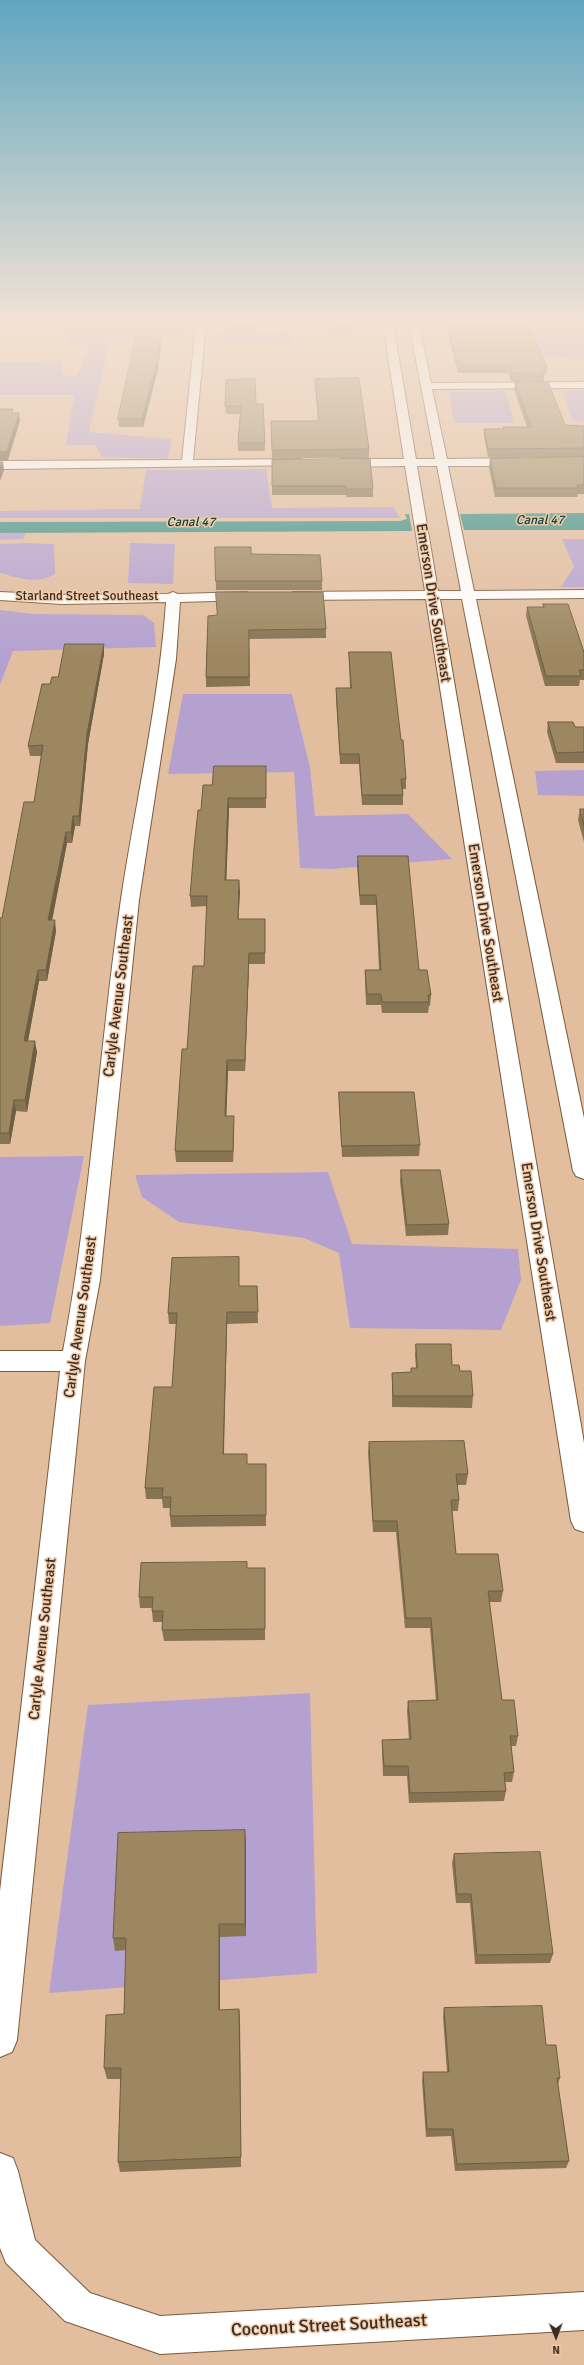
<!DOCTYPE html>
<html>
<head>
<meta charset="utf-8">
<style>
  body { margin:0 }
  #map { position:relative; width:584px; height:2365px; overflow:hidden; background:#e2be9f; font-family:Signika,sans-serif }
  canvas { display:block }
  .north { position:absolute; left:536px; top:2317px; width:40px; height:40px; -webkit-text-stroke:3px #f0cbab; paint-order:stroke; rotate:179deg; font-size:11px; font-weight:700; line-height:16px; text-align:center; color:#3b2d21 }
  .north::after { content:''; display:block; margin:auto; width:14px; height:18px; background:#3b2d21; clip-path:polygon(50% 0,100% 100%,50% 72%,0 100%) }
</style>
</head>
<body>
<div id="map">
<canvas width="584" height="2365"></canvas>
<div class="north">N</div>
</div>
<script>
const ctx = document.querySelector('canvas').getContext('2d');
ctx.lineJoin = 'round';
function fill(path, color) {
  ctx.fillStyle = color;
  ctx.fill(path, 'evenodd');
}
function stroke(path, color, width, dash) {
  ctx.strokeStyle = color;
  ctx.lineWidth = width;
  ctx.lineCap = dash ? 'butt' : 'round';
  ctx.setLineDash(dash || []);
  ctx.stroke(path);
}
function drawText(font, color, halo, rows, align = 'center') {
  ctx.font = font + ' Signika,sans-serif';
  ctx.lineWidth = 3;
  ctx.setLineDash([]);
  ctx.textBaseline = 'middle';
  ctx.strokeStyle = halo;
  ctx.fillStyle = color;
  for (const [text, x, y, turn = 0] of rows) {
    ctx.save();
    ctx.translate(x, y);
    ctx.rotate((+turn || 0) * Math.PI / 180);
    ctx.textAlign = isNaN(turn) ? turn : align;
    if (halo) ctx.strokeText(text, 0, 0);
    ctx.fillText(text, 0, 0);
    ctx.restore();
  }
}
fill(new Path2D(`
  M60,324H184L183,335L110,342L89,432L172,439L168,459L102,457L95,445H66L74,395H0V362L61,361L64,376H77L89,347L71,345Z
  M528,325H584V359L500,355L537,346Z
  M288,333L292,345H218L216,334Z
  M584,390V421L572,420L563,391Z
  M506,391L514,423H454L449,392Z
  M266,469L272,508L393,507L400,518H0V511L140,509L146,470Z
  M0,533H26L23,539L0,540Z
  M562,539H584V587H561L574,567Z
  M23,543L54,544L55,574C36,585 20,578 0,573V544Z
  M130,543L175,544L173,584L128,583Z
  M0,610L34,614L143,615L154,623L156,647L13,651L0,685Z
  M183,694H292L310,767L315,816L408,814L452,859L331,869L300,868L294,772L168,774Z
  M584,770V796L538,795L535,771Z
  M84,1156L50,1323L0,1326V1157Z
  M328,1172L352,1244L518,1249L521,1280L501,1330L350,1328L339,1253L304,1238L179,1222L142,1197L135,1175Z
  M310,1693L317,1973L49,1993L88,1705Z`), '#b4a1d0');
fill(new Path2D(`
  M584,513V530H464L460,514Z
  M405,514H409L412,531L0,533V522L400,521L407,519Z`), '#359084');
const minor = new Path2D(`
  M196,324H206L193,460L301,459L305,461L307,463L305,465L0,469V461L182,460Z
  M383,324H393L416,459H435L409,324H419L431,383L584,382V388L432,389L447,459L519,458L525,462L519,466H448L474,591L584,590V598L476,599L584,1118V1179L576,1176L573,1171L462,599H440L584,1443V1532L575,1529L571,1521L426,599L293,600L286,596L293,592L425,591L405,466L341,467L335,463L341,459H404ZM417,466H437L461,591H438Z
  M0,592L62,595L168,594L173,592L178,594L247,592L254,596L247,600L180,602L176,659L139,900L100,1280L85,1361L17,2040L12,2052L0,2057V1891L60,1371H0V1351H63C91,1202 99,1050 121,899C136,800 159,702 166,602L62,604L0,600Z
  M0,2153L13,2158L18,2171L35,2240L90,2293L160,2316L584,2292V2330L160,2354L65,2321L6,2263L0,2248Z`);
stroke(minor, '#795a3d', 2);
fill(minor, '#fff');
fill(new Path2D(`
  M229,324H263H256V329H229Z
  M321,324H356L355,330H331L330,326H321Z
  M451,324H528L547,367L546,375H544V381H511L508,373H458L448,335V328H452Z
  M160,337L161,345L158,369L143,427H119L118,419Z
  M315,379L369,449V458H272L271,421H318L315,387Z
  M515,382L565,425L584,427V457H488L484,437V429H503V427H527L514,390Z
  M256,404L265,443V451H238V443L240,414H226L225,406Z
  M584,457V494H578L577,497H495L489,468L490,459Z
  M272,460L373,489V497H346V495H272Z
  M215,547L322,581V590H216Z
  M543,604L584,652V680H580L579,686H545L526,616L527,607H543Z
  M208,616L326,629V638L249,639L250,686L206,687V677Z
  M104,644V654L88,744L80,826H75L72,843H67L52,920L56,931L47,981H39L28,1041L37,1052L27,1112L16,1111L10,1144H0V918H2L34,802L41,756H30L28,746L50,684L58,677Z
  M349,652L401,740L406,779V789H403V805H362L359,764H340L336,698V688H350L349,662Z
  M548,722L575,727H584V763H556L547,732Z
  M266,766V808H229L226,880L240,891L238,919H265V964H249L245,1071H228L226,1116L234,1127L233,1162H176L175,1151L187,1049L204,966L207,906L191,907L190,896L201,810L212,785Z
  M580,809H584V842L578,820Z
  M358,856L419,970L431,995L430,1006H429L428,1013H382L381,1005H366L365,981V970H379L376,905H360L357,866Z
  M339,1092L420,1145L419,1156L342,1157L339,1103Z
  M401,1170L449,1224L448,1235L406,1236L400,1181Z
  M239,1268V1286H257L258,1323L227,1324L224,1454L247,1464L266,1474V1526L171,1527L170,1516V1508H163L162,1499H146L145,1488L172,1387L176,1324H169L168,1313Z
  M416,1344L452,1365L460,1371L473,1396L472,1408L392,1407V1373L411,1372L416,1368L415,1355Z
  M369,1442L468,1474L466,1485H457L459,1500L458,1511H452L456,1554L503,1591L501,1602H489L502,1700L518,1736L516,1746H511L514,1772L512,1782H505L506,1791L504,1801L409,1803L407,1776H383L382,1750V1740H409L407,1711L408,1701H436L430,1628H405L396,1532H373L368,1453Z
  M247,1568H265V1640L164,1641L162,1630L163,1622H153L152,1611V1608H140L139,1597Z
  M246,1843V1936L220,1937V2010L239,2009L240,2021L241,2167L120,2172L118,2162L121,2079H107L104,2068L124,2014L126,1950L115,1951L113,1938Z
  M454,1854L553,1954L550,1963L475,1964L470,1903H456L452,1863Z
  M444,2008L546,2045L560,2078L558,2084L569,2161L566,2168L455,2171L451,2136L426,2137L422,2081L423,2072H447L443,2017Z`), '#867453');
fill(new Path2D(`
  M160,337L161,345L158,369L143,427L142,419Z
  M19,413L20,421L8,460L0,461V452Z
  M3,462L4,470L0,481V469Z
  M104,644V654L88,744L80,826L79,816L87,734Z
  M228,798L229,808L226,891L225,880Z
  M73,816L75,826L72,843L71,832Z
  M66,832L67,843L50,931L48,920Z
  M239,880L240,891L238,930V919Z
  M55,920L56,931L47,981L46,970Z
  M249,953V964L245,1071V1060Z
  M38,970L39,981L26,1052L24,1041Z
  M35,1041L37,1052L27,1112L25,1100Z
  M227,1060L228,1071L226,1127L225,1116Z
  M14,1100L16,1111L10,1144L9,1133Z
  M234,1116V1127L233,1162V1151Z
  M227,1312V1324L223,1465V1454Z
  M245,1830L246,1843V1936L245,1924Z
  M219,1924L220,1937V2021L219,2010Z
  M239,2009L240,2021L241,2167V2157Z`), '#6d5e44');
const building = new Path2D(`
  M454,324H528L547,367H542L544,373H512L509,365H458L448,328H455Z
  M136,337H160L157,361L142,419H118Z
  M359,378L369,449L272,450L271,421H319L315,379Z
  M255,379L256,404H263L265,443H238L241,406H225L226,380Z
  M515,382H548L565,425L584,426V448L488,449L484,429H504L503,427H531Z
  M0,409H13L12,413H19L7,451L0,452Z
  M584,457V485H577L578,488H496L490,459Z
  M370,459L373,489H346V486H272V460Z
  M0,462H3L0,469Z
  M215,547H251V554L320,555L322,581H216Z
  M216,592H323L326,629L249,630V677H206L208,616L217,615Z
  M543,604H568L584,652V670H579L581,676H546L527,607H544Z
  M65,644H104L87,734L79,816H73L71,832H66L48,920H55L46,970H38L24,1041H35L25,1100H14L9,1133H0V918H2L24,802H34L43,745L28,746L42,684H50L52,677H58Z
  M349,652H391L401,740H403L406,779H401L403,795H362L359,754H340L336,688H351Z
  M548,722H573L575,727H584V752L557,753Z
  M214,766H266V798H228L225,880H239L238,919H265V953H249L245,1060H227L225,1116H234L233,1151H175L182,1049H187L193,966H204L207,896H190L194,848L198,810H201L203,785H212Z
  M580,809H584V825Z
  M358,856H408L419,970H427L431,995H428L429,1002H382L381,994H367L365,970H381L376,895H360Z
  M339,1092H414L420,1145L342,1146Z
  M401,1170H440L449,1224L407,1225Z
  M239,1257V1286H257L258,1312H227L223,1454H247V1464H266V1515L170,1516L171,1497H162L163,1488H145L154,1387H172L177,1313H168L172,1258Z
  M416,1344H451L452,1365H459L460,1371H471L473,1396H393L392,1373L411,1372V1368H417Z
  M464,1441L468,1474H456L459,1500H451L456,1554H498L503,1591H488L502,1700H514L518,1736H510L514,1772L504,1773L506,1791L410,1793L408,1766H384L382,1740L411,1739L408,1701L438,1700L431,1618H406L397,1521H373L369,1442Z
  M247,1562V1568H265V1629L162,1630L163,1611H152L153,1597H139L141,1563Z
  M245,1830V1924H219V2010L239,2009L241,2157L118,2162L121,2068H104L106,2015L124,2014L126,1938H113L118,1833Z
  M540,1852L553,1954L477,1955L471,1894H457L454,1854Z
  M542,2006L546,2045H556L560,2078H557L569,2161L457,2164L453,2129H427L423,2072H449L444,2008Z`);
fill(building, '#9c8761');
stroke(building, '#6d5e44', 1);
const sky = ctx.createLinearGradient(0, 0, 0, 655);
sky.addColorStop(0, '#60a6c0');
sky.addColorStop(0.49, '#f2e2d4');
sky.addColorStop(1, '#f2e2d400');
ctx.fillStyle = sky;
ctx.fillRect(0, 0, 584, 655);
drawText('italic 13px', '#0f443e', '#f0cbab', [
  ["Canal 47",540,521],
  ["Canal 47",191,523]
]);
drawText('13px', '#3b2d21', '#f0cbab', [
  ["Starland Street Southeast",87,597]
]);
drawText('15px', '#3b2d21', '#f0cbab', [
  ["Emerson Drive Southeast",433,603,81],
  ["Emerson Drive Southeast",485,923,81],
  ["Carlyle Avenue Southeast",119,996,-83],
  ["Emerson Drive Southeast",538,1242,81],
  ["Carlyle Avenue Southeast",81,1317,-82],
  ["Carlyle Avenue Southeast",43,1639,-84]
]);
drawText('18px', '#3b2d21', '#f0cbab', [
  ["Coconut Street Southeast",329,2326,-3]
]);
</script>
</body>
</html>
